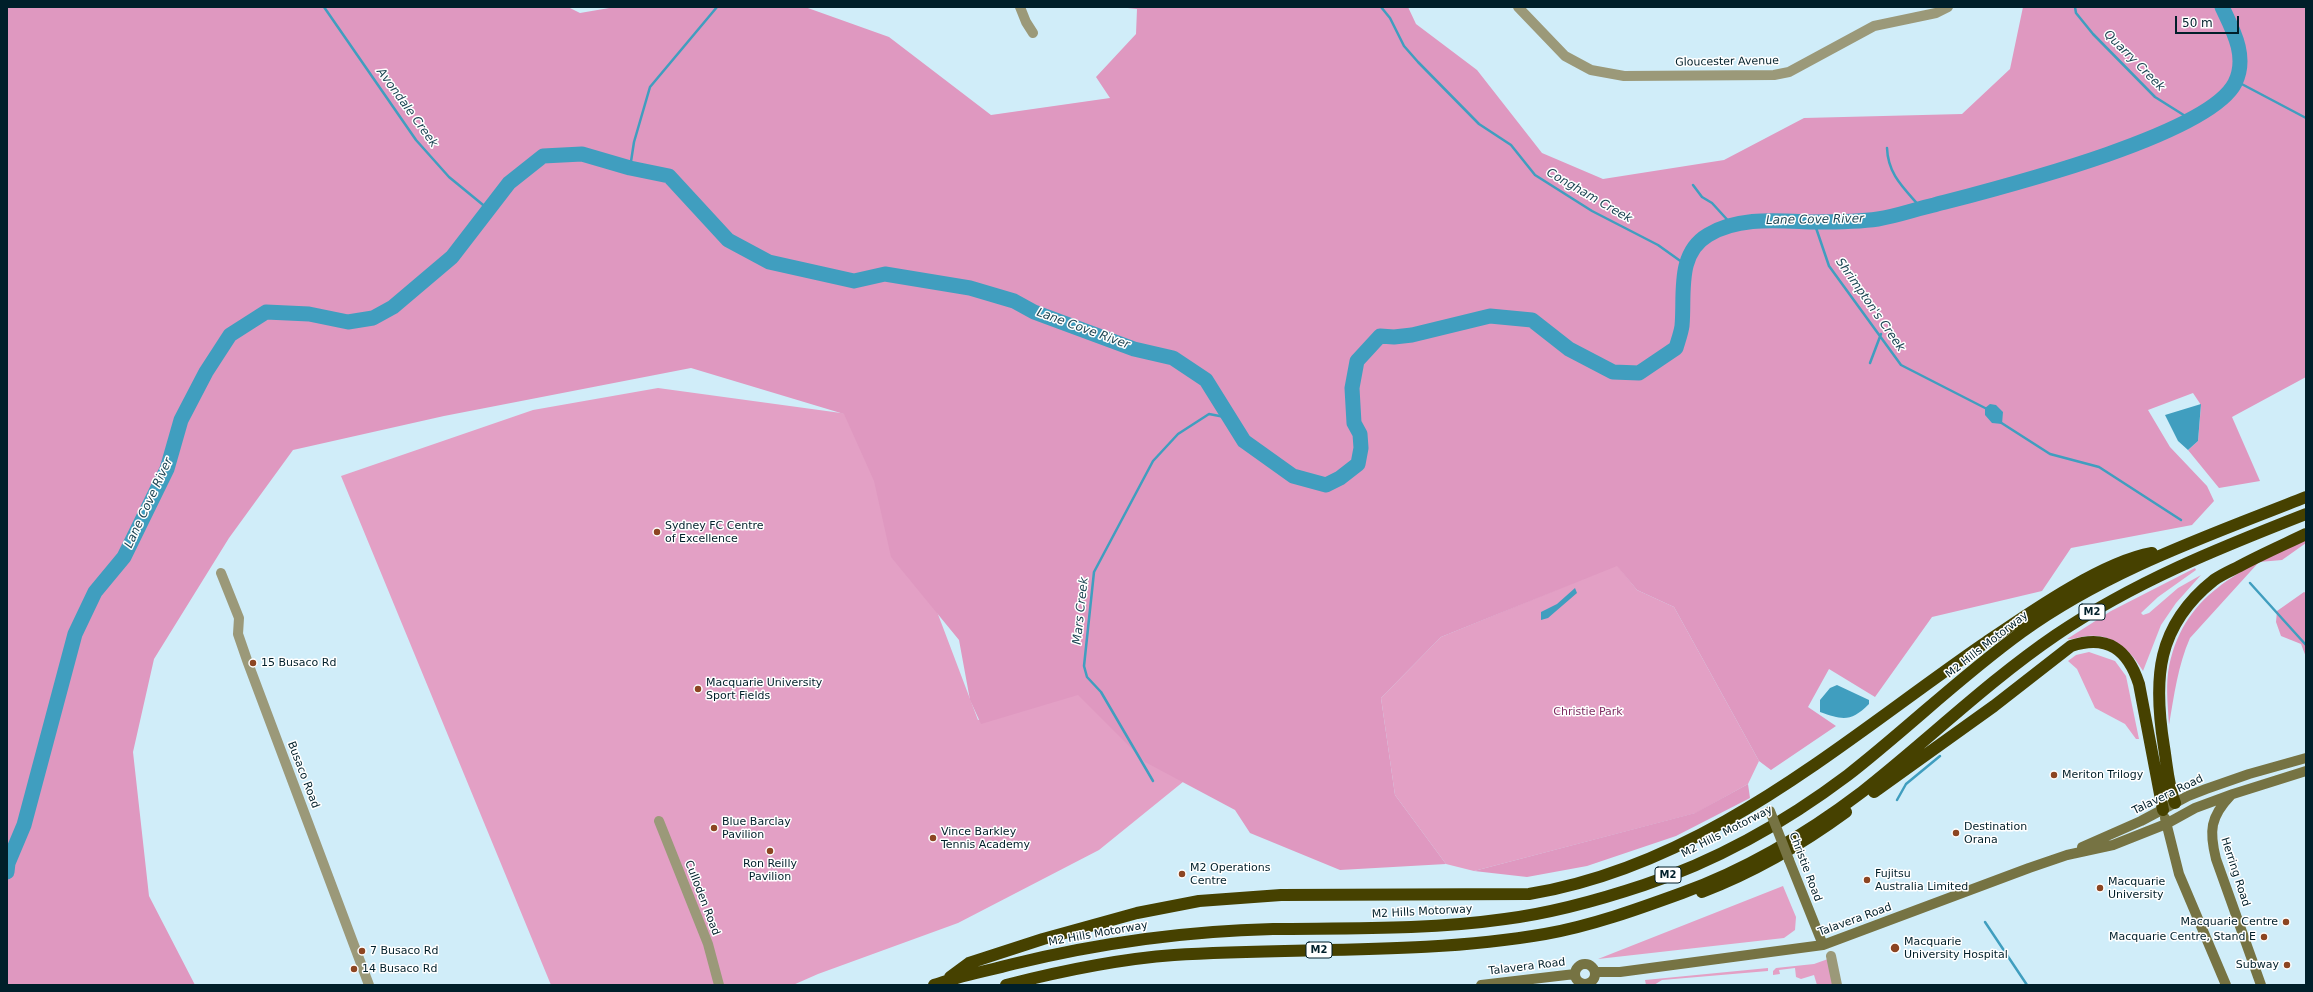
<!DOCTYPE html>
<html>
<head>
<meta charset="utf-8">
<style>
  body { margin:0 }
  #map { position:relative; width:2313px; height:992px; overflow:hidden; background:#d0edf9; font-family:"DejaVu Sans",sans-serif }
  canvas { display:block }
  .frame { position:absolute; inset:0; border:8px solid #001f2a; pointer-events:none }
  .scale { position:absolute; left:2175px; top:16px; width:64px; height:18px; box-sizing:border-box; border:2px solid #001f2a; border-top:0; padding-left:5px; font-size:12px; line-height:14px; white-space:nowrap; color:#001f2a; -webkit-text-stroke:3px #fff; paint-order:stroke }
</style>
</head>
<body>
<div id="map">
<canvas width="2313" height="992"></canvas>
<div class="frame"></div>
<div class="scale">50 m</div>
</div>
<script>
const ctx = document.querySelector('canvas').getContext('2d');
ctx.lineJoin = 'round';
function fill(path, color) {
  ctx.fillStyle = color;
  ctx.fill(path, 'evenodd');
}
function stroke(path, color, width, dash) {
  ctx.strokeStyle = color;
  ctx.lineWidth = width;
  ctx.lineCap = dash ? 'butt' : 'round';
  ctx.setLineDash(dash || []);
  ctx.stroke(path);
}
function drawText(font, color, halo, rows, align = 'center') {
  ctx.font = font + ' "DejaVu Sans",sans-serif';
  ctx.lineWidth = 3;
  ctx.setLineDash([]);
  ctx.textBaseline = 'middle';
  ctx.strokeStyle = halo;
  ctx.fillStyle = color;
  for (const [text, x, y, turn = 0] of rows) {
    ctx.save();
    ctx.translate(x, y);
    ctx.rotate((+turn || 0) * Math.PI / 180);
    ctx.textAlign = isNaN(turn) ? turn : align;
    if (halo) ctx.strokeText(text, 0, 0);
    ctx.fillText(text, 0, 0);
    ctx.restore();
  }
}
fill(new Path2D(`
  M658,388L863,416L978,720L1313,597L1336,658L1099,850L958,923L818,974L793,985H551L341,476L533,410Z
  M1617,565L1637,590L1674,607L1759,761L1748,784L1696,813L1474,871L1446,864L1395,795L1381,698L1441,637Z
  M2195,568L2196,570L2158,597L2141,613L2143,615L2149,613L2178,588L2201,575L2176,603L2161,625L2143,671C2130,650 2114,634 2088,636C2082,636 2072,640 2067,639L2111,611Z
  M2089,652L2115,661L2126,676L2139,739H2136L2125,724L2095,708L2077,669L2068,661L2076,655Z
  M1783,886L1796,917L1795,930L1784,938L1598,959Z
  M1828,959L1834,985H1817L1814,975L1801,979L1796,977L1795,968L1779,970L1780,974L1773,975V971L1776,968L1814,964Z
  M1768,968V971L1662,980L1654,985H1646L1645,980Z`), '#e3a0c5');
fill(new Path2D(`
  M7,7H568L580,13L615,7H805L889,37L991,115L1110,98L1096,77L1136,34L1137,9L1118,7H1408L1416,24L1477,70L1542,153L1603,179L1724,160L1804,118L1962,114L2010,69L2023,7H2306V377L2232,417L2260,481L2219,488L2188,450L2198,441L2201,405L2193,393L2148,410L2170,447L2207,486L2214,501L2192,525L2071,548L2042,591L1932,617L1875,697L1829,669L1808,707L1836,726L1771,770L1759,761L1674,607L1637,590L1617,566L1441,637L1381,698L1395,795L1446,864L1340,870L1250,833L1235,810L1145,762L1078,695L981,724L970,700L959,640L891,557L874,481L844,414L691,368L444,416L293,450L229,538L154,659L133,752L149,896L195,985H7Z
  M2306,538V543L2282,560L2259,562L2190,638C2178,665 2174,696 2169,725C2168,708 2166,690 2168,673C2181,593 2241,571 2306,538Z
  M2304,592L2306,593V657L2301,644L2281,636L2276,622L2277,611Z
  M1748,784L1750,798L1676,836L1587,866L1527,877L1474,871L1695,813Z`), '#df98c0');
fill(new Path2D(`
  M1990,404L1996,405L2003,412L2002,424L1992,423L1985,415V408Z
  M2201,404L2198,441L2188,450L2178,441L2165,415Z
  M1575,588L1577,593L1548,618L1541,620V612L1557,604Z
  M1837,685L1869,700V704C1851,722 1843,720 1820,712V700L1830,688Z`), '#409ebf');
stroke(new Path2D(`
  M324,7L416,140L449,177L488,209
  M1381,7L1390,18L1404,46L1418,62L1479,124L1511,145L1535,175L1592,211L1658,245L1686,265
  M2075,7L2076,13L2093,34L2155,97L2190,119
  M2236,81L2306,118
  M1887,148C1888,175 1904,188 1921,208
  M630,168L634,142L650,87L717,7
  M1693,185L1702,197L1712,203L1733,226
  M1814,222L1829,266L1901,365L1987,409
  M1870,363L1881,334
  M2000,422L2050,454L2099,467L2181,520
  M2250,583L2306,645
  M1153,781L1101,692L1087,677L1084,666L1094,572L1153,461L1178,434L1209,414L1230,418
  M1897,800L1906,784L1940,756
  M1985,922L2027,985`), '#409ebf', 2.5);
stroke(new Path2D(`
  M7,872L8,863L24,825L75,634L95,592L124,557L167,469L181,420L206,372L230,335L266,312L309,314L348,322L373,318L393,307L452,257L509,183L543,156L582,154L630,168L669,176L728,240L769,262L854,281L885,274L970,288L1014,301L1034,312L1134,349L1173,358L1206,380L1244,441L1293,476L1326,485L1340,478L1358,464L1361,448L1360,434L1354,423L1352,388L1357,361L1380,336L1394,337L1412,335L1490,316L1532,320L1569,349L1613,372L1639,373L1676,348C1678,341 1681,333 1682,326C1685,295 1676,254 1708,235C1739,216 1780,221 1813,222C1834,222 1858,222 1878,219C1897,216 1916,209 1934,205C1995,189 2208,136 2235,83C2248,57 2233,30 2222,7`), '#409ebf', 15);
stroke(new Path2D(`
  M1020,7L1026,22L1033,33
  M1518,7L1565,56L1591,70L1624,76L1774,75L1789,72L1874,26L1936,13L1948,7
  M221,573L239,618L238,634L248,663L369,985
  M659,821L708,944L719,985
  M1831,956L1837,985`), '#9b9979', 10);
stroke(new Path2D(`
  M2231,795C2210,817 2209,831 2216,859L2261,985
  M2165,818L2179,874L2226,985
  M2082,847L2141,821L2188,796L2206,789L2249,774L2306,758
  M1789,860L1823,945
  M1575 974a10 10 0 1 1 20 0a10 10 0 1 1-20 0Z
  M1595,972H1620L1823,945L2029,868L2067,855L2113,845L2166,824L2195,808L2233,794L2306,771
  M1481,985L1575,974`), '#767343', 10);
stroke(new Path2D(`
  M1874,792L1994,706L2071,646C2108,634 2128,650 2139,684L2163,810
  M2175,803C2168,785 2167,765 2164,747C2153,679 2156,626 2214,580C2221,575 2230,571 2238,567C2260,555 2283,545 2306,534
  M1702,892C1754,872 1801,845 1846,812
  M950,977L969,963L1043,939L1137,913L1199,901L1281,895L1529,894C1705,865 1840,743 1982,645C2026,615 2101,562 2152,553
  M934,985C959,976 987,971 1013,964C1099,943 1185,931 1273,929C1351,928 1428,930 1505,919C1552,913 1599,900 1644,885C1716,861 1787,821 1848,775C1907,729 1961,676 2022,632C2108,570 2208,536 2306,497
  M1006,985C1061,971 1118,959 1174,955C1297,947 1423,955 1545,934C1591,926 1638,909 1682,893C1745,870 1808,833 1862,792C1927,741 1987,682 2056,635C2134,582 2219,548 2306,514`), '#464100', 12);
stroke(new Path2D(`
  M1770,811L1789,860`), '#767343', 10);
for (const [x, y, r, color] of [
  [657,532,4,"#8c4522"],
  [253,663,4,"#8c4522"],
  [698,689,4,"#8c4522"],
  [2054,775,4,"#8c4522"],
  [714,828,4,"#8c4522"],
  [1956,833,4,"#8c4522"],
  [933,838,4,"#8c4522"],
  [770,851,4,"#8c4522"],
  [1182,874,4,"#8c4522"],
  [1867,880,4,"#8c4522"],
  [2100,888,4,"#8c4522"],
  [2286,922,4,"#8c4522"],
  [2264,937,4,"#8c4522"],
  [1895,948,5,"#8c4522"],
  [362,951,4,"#8c4522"],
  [2287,965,4,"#8c4522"],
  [354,969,4,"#8c4522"]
]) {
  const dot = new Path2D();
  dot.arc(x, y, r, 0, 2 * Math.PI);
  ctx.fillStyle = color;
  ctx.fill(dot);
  stroke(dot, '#fff', 1.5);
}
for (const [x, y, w] of [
  [2092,612,26],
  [1668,875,26],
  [1319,950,26]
]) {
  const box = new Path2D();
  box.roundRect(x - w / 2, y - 8, w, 16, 3);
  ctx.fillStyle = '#fff';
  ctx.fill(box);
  stroke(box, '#001f2a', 1);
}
drawText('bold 10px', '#001f2a', null, [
  ["M2",2092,612],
  ["M2",1668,875],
  ["M2",1319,950]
]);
drawText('11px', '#001f2a', '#fff', [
  ["Gloucester Avenue",1727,62,-1],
  ["M2 Hills Motorway",1987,645,-38],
  ["Busaco Road",303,775,69],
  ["Talavera Road",2168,795,-26],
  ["M2 Hills Motorway",1727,832,-27],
  ["Christie Road",1805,867,69],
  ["Herring Road",2235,872,72],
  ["Culloden Road",702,898,69],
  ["M2 Hills Motorway",1422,912,-3],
  ["Talavera Road",1855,920,-20],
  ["M2 Hills Motorway",1098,934,-10],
  ["Talavera Road",1527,967,-7]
]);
drawText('11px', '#001f2a', '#fff', [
  ["Sydney FC Centre",665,526],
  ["of Excellence",665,539],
  ["15 Busaco Rd",261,663],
  ["Macquarie University",706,683],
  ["Sport Fields",706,696],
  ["Meriton Trilogy",2062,775],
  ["Blue Barclay",722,822],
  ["Pavilion",722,835],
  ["Destination",1964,827],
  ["Orana",1964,840],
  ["Vince Barkley",941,832],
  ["Tennis Academy",941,845],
  ["Ron Reilly",770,864,"center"],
  ["Pavilion",770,877,"center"],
  ["M2 Operations",1190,868],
  ["Centre",1190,881],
  ["Fujitsu",1875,874],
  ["Australia Limited",1875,887],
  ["Macquarie",2108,882],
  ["University",2108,895],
  ["Macquarie Centre",2278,922,"right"],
  ["Macquarie Centre, Stand E",2256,937,"right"],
  ["Macquarie",1904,942],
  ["University Hospital",1904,955],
  ["7 Busaco Rd",370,951],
  ["Subway",2279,965,"right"],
  ["14 Busaco Rd",362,969]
], 'left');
drawText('11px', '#7d2b60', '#fff', [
  ["Christie Park",1588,712]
]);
drawText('italic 12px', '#1c4553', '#fff', [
  ["Quarry Creek",2134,61,45],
  ["Avondale Creek",407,108,54],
  ["Congham Creek",1589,196,30],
  ["Lane Cove River",1815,220,-1],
  ["Shrimpton's Creek",1870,305,55],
  ["Lane Cove River",1083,329,20],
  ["Lane Cove River",149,503,-65],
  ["Mars Creek",1081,611,-84]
]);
</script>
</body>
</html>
